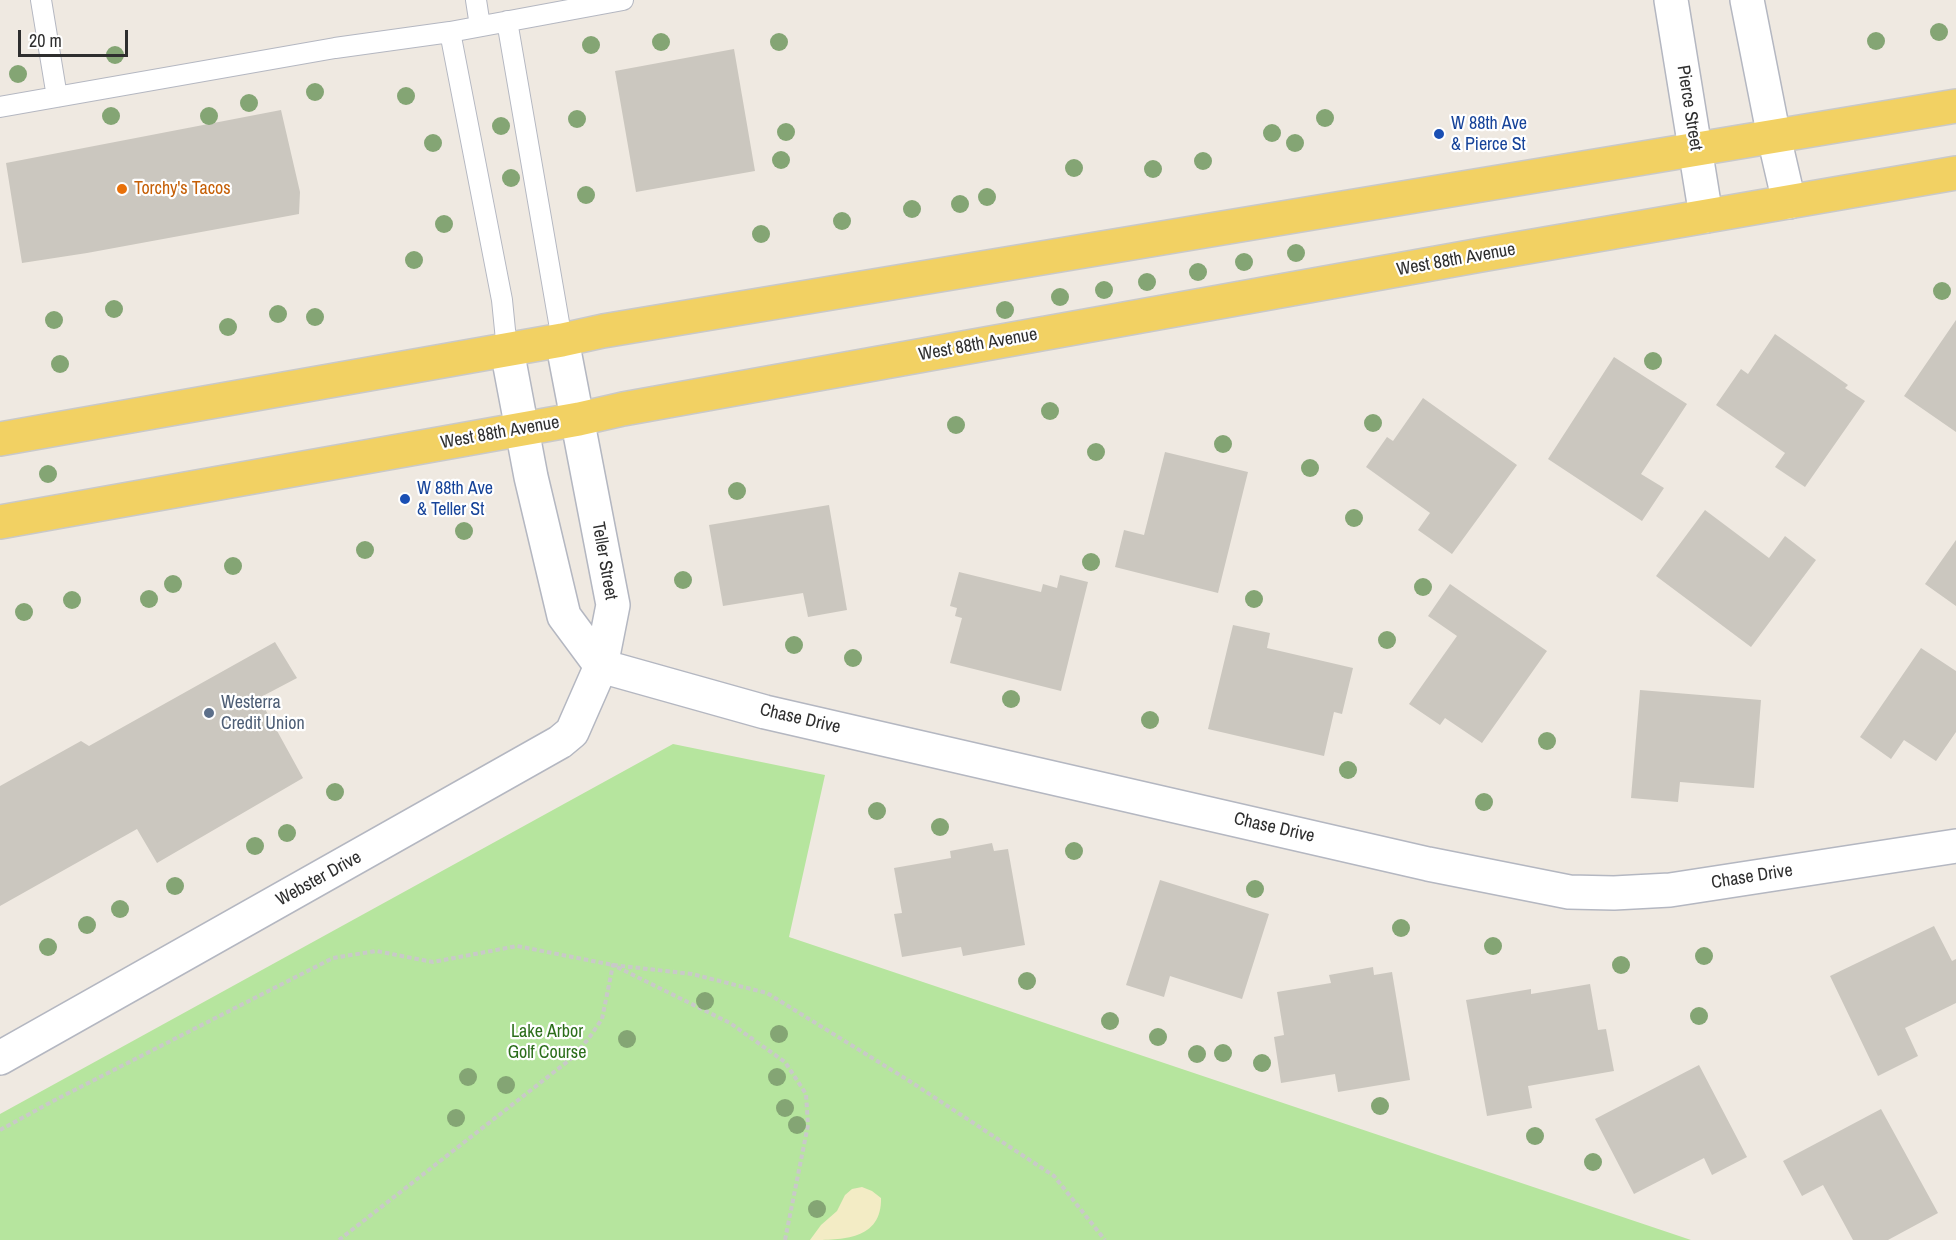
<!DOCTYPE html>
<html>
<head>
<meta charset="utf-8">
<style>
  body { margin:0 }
  #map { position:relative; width:1956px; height:1240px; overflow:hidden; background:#efe9e1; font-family:"Archivo Narrow",sans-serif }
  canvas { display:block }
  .scale { position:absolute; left:18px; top:30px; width:110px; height:27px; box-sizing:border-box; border:3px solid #2e2e2e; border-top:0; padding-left:8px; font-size:18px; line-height:21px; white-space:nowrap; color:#2e2e2e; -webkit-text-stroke:4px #fff; paint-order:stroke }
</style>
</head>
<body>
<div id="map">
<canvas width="1956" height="1240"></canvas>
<div class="scale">20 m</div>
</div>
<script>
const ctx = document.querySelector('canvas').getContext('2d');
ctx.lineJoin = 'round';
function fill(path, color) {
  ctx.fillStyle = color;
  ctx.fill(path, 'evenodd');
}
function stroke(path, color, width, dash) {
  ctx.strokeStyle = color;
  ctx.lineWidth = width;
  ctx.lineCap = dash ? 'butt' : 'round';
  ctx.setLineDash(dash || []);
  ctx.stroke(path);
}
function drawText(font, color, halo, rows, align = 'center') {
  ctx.font = font + ' "Archivo Narrow",sans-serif';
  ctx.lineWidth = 4.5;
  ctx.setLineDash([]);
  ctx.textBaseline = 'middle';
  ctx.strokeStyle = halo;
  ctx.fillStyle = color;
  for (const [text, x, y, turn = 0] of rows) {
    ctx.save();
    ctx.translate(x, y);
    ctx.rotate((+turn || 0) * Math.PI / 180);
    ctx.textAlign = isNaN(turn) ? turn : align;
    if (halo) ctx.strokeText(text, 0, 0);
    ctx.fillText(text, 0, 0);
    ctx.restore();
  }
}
fill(new Path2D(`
  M673,744L825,775L789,937L1691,1240H0V1114Z`), '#b6e59e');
fill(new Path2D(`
  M862,1187L872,1191L881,1198C882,1240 842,1240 810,1240L821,1225L837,1211L845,1195L852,1189Z`), '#f3ecc5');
fill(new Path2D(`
  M734,49L755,171L636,192L615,71Z
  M281,110L300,192L299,214L87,253L22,263L6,163Z
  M1956,320V432L1904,396Z
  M1775,334L1848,385L1845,388L1865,401L1805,487L1775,467L1785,453L1716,405L1741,369L1748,374Z
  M1614,357L1687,404L1641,474L1664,488L1642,521L1548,459Z
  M1423,398L1517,465L1452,554L1418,530L1430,513L1366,467L1387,437L1393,441Z
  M1165,452L1248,472L1218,593L1115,567L1124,530L1144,535Z
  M829,505L847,610L808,617L803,593L723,606L709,525Z
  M1705,510L1769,558L1785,536L1816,560L1751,647L1656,576Z
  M1956,540V606L1925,584Z
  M959,572L1041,592L1043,584L1057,588L1060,575L1088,582L1061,691L950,663L962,618L955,616L957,608L950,606Z
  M1450,584L1547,651L1482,743L1445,718L1440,725L1409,704L1457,636L1428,616Z
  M1233,625L1270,633L1267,648L1353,668L1342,714L1334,712L1324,756L1208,729Z
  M275,642L297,678L259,698L303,778L157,863L137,829L0,906V786L81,741L89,746Z
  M1921,648L1956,671V732L1936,761L1904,740L1891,759L1860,737Z
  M1640,690L1761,700L1754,788L1680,782L1678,802L1631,798Z
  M992,843L994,851L1008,849L1025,945L963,956L961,947L902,957L894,914L902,913L894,868L951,858L950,851Z
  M1160,880L1269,914L1242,999L1170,976L1164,997L1126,985Z
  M1934,926L1952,961L1956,959V1003L1905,1028L1918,1056L1878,1076L1830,976Z
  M1373,967L1374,975L1392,972L1410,1080L1338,1092L1335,1074L1281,1083L1274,1037L1284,1035L1277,992L1331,983L1329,975Z
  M1590,984L1598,1030L1606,1029L1614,1071L1528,1086L1532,1108L1487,1116L1466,1000L1531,989V994Z
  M1699,1065L1747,1157L1712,1175L1704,1158L1634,1194L1595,1119Z
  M1881,1109L1938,1213L1888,1240H1853L1823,1185L1802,1196L1783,1161Z`), '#cbc7bf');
const service = new Path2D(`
  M41,0L57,97
  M476,0L480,26
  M507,21L562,340
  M450,32L502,300L507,350
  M0,107L335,48L450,32L623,0`);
const minor = new Path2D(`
  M0,1058L560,742L572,732L601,666`);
const tertiary = new Path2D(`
  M1671,0L1706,216
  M1747,0L1774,137L1789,202
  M562,340L613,605L601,666
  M507,350L531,477L564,616L601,666
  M601,666L765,712L1428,864L1569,892L1614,893L1670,890L1956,846`);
const primary = new Path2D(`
  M0,439L562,340L603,331L1956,106
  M0,522L579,419L623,409L1481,255L1956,173`);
stroke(service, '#b4b7c1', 22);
stroke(minor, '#b4b7c1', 36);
stroke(tertiary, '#b4b7c1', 36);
stroke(primary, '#c9c9c9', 36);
stroke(new Path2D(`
  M0,1130L55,1100L333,958L376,951L433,962L517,946L613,965L692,974L767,993L911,1082L1054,1176L1105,1240
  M339,1240L572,1058L589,1038L602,1019L613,965L730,1023L785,1062L806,1094L808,1125L785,1240`), '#c9c9c9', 4, [4.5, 3]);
stroke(service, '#fff', 20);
stroke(minor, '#fff', 33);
stroke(tertiary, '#fff', 33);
stroke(primary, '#f2d163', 33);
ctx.fillStyle = '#84a574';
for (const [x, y] of [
  [1939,32],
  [1876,41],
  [661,42],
  [779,42],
  [591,45],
  [115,55],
  [18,74],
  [315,92],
  [406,96],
  [249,103],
  [111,116],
  [209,116],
  [1325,118],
  [577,119],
  [501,126],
  [786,132],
  [1272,133],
  [433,143],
  [1295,143],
  [781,160],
  [1203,161],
  [1074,168],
  [1153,169],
  [511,178],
  [586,195],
  [987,197],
  [960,204],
  [912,209],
  [842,221],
  [444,224],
  [761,234],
  [1296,253],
  [414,260],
  [1244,262],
  [1198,272],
  [1147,282],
  [1104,290],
  [1942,291],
  [1060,297],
  [114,309],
  [1005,310],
  [278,314],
  [315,317],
  [54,320],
  [228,327],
  [1653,361],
  [60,364],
  [1050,411],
  [1373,423],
  [956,425],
  [1223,444],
  [1096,452],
  [1310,468],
  [48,474],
  [737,491],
  [1354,518],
  [464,531],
  [365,550],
  [1091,562],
  [233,566],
  [683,580],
  [173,584],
  [1423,587],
  [149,599],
  [1254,599],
  [72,600],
  [24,612],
  [1387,640],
  [794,645],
  [853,658],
  [1011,699],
  [1150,720],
  [1547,741],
  [1348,770],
  [335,792],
  [1484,802],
  [877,811],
  [940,827],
  [287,833],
  [255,846],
  [1074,851],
  [175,886],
  [1255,889],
  [120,909],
  [87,925],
  [1401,928],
  [1493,946],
  [48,947],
  [1704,956],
  [1621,965],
  [1027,981],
  [705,1001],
  [1699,1016],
  [1110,1021],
  [779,1034],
  [1158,1037],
  [627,1039],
  [1223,1053],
  [1197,1054],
  [1262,1063],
  [468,1077],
  [777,1077],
  [506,1085],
  [1380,1106],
  [785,1108],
  [456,1118],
  [797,1125],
  [1535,1136],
  [1593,1162],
  [817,1209]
]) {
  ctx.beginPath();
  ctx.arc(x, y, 9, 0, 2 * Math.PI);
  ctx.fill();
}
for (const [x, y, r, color] of [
  [1439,134,6,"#1a4fb4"],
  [122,189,6,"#e8710a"],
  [405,499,6,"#1a4fb4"],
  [209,713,6,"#5c6f8a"]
]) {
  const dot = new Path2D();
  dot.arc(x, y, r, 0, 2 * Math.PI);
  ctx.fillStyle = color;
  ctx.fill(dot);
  stroke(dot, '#fff', 2);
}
drawText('18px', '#2e2e2e', '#fff', [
  ["Pierce Street",1689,108,81],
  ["West 88th Avenue",1456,260,-10],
  ["West 88th Avenue",978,345,-10],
  ["West 88th Avenue",500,433,-10],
  ["Teller Street",604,561,80],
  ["Chase Drive",800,719,13],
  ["Chase Drive",1274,828,13],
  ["Chase Drive",1752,877,-9],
  ["Webster Drive",319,879,-29]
]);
drawText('18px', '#164399', '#fff', [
  ["W 88th Ave",1451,124],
  ["& Pierce St",1451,145],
  ["W 88th Ave",417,489],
  ["& Teller St",417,510]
], 'left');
drawText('18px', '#c56008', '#fff', [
  ["Torchy's Tacos",134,189]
], 'left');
drawText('18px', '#4e5e75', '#fff', [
  ["Westerra",221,703],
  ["Credit Union",221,724]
], 'left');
drawText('18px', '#2c6e1b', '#fff', [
  ["Lake Arbor",547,1032],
  ["Golf Course",547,1053]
]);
</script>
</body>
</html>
